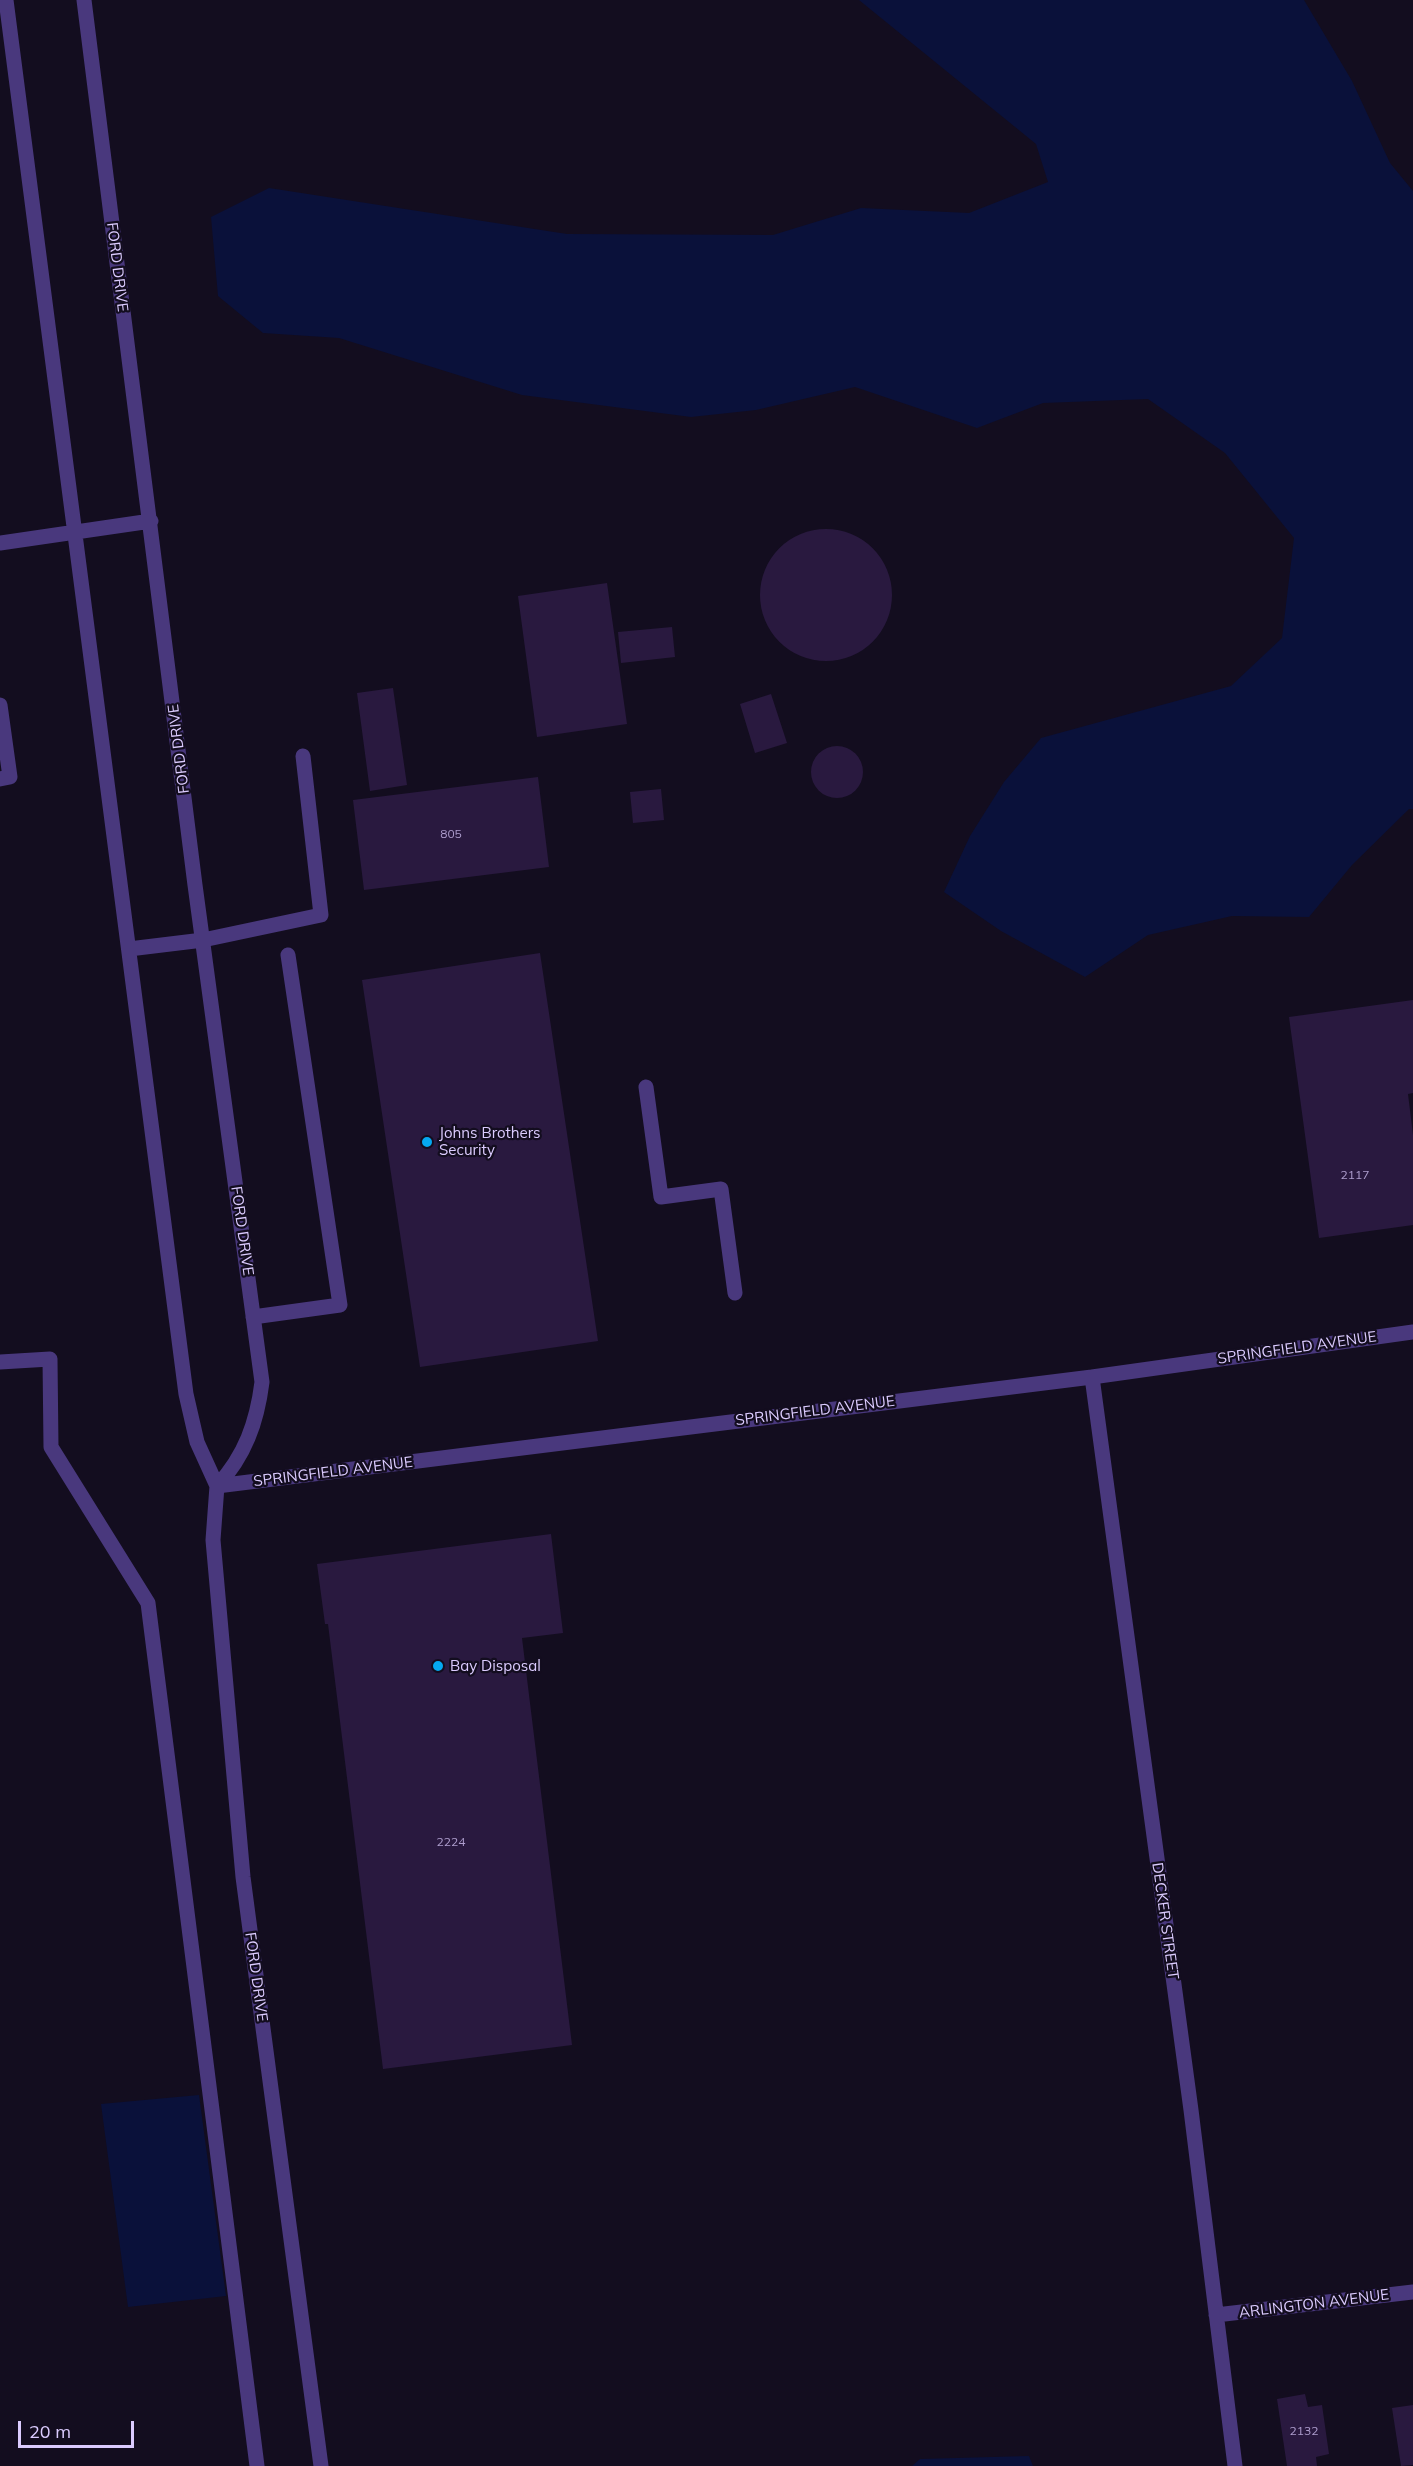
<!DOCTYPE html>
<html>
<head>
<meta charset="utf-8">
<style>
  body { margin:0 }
  #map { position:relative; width:1413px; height:2466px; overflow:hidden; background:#130d1f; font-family:Mulish,sans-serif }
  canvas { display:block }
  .scale { position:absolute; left:18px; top:2421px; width:116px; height:27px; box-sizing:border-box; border:3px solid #dbcbfe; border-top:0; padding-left:8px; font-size:18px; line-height:21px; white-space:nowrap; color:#dbcbfe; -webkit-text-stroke:4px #130d1f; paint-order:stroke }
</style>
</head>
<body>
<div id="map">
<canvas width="1413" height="2466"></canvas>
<div class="scale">20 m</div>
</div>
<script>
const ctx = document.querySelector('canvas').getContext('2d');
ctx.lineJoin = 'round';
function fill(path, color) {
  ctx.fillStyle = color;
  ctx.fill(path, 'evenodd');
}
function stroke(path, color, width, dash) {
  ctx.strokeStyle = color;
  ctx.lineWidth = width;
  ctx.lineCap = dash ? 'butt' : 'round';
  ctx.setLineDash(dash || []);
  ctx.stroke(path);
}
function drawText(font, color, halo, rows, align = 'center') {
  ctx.font = font + ' Mulish,sans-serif';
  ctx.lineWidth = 4.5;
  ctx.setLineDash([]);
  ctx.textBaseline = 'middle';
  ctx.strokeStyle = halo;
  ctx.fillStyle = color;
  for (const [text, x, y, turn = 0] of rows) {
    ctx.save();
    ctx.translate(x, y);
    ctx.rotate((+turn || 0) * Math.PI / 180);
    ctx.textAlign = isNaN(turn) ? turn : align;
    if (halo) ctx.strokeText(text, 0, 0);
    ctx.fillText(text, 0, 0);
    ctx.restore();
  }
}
fill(new Path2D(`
  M859,0H1304L1352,81L1390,163L1413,191V809H1409L1352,865L1309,917L1232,916L1148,935L1085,977L1001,931L944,892L970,836L1004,782L1041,738L1231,686L1282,638L1294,538L1225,453L1148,399L1043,403L977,428L855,387L756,410L691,417L522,395L339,338L263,333L218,296L211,217L269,188L567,234L773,235L861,208L969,213L1048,182L1036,144Z
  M199,2095L226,2296L128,2307L101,2104Z
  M1029,2456L1033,2466H912L920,2459Z`), '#0a113a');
fill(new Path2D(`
  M760 595a66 66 0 1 1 132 0a66 66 0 1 1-132 0Z
  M607,583L627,724L537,737L518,596Z
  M672,627L675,657L621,663L618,632Z
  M393,688L407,785L370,791L357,693Z
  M771,694L787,743L755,753L740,704Z
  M811 772a26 26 0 1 1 52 0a26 26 0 1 1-52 0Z
  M538,777L549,867L364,890L353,800Z
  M661,789L664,820L633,823L630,792Z
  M540,953L598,1341L420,1367L362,980Z
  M1413,1000V1093L1408,1094L1413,1135V1225L1319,1238L1289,1017Z
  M551,1534L563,1633L522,1638L572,2045L383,2069L328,1624H325L317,1564Z
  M1305,2394L1308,2407L1322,2405L1329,2454L1316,2457L1317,2466H1287L1277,2399Z
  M1413,2405V2465L1401,2466L1392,2408Z`), '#29193f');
stroke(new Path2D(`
  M6,0L186,1394L197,1442L217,1486L213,1540L243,1877L321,2466
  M84,0L195,885L262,1382C257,1422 245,1456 217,1486
  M0,543L151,521
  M0,705L10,777L0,779
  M129,949L203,940L321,915L303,756
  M646,1087L661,1197L721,1189L735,1293
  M253,1317L340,1305L288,955
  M0,1362L50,1359L51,1447L148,1603L257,2466
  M1092,1377L1191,2110L1235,2466
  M217,1486L1092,1377L1413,1332
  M1216,2315L1413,2292`), '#49387d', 15);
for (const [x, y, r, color] of [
  [427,1142,6,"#05a8f0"],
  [438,1666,6,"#05a8f0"]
]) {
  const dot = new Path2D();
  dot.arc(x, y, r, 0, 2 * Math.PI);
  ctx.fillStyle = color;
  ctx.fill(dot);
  stroke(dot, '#130d1f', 2);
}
drawText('12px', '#ae9ece', null, [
  ["805",451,834],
  ["2117",1355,1175],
  ["2224",451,1842],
  ["2132",1304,2431]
]);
drawText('15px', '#dbcbfe', '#130d1f', [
  ["FORD DRIVE",117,267,83],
  ["FORD DRIVE",179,749,-97],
  ["FORD DRIVE",242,1231,82],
  ["SPRINGFIELD AVENUE",1297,1348,-8],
  ["SPRINGFIELD AVENUE",815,1411,-7],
  ["SPRINGFIELD AVENUE",333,1472,-7],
  ["DECKER STREET",1165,1921,82],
  ["FORD DRIVE",256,1977,82],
  ["ARLINGTON AVENUE",1314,2304,-7]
]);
drawText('15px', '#dbcbfe', '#130d1f', [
  ["Johns Brothers",439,1133],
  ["Security",439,1150],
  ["Bay Disposal",450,1666]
], 'left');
</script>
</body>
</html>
